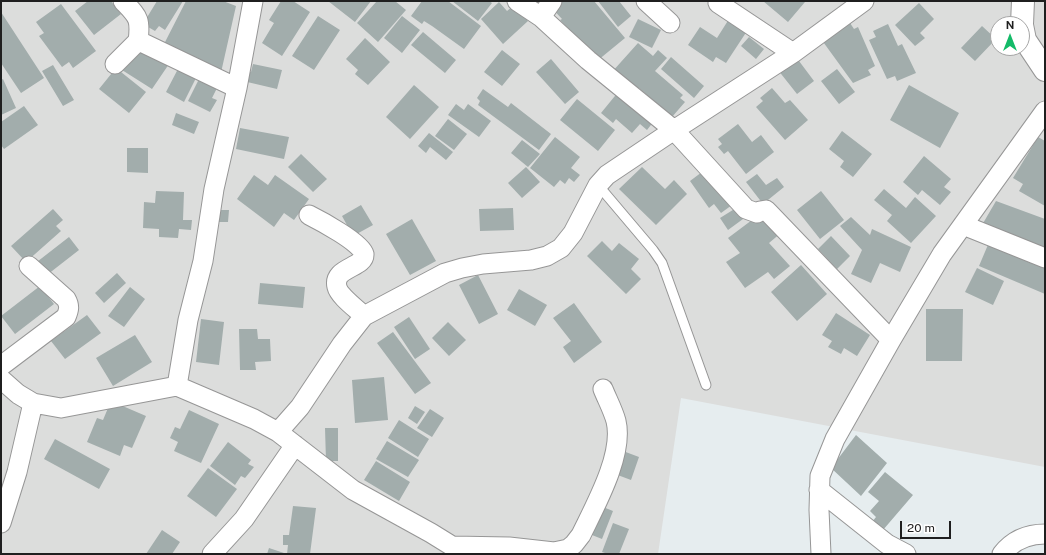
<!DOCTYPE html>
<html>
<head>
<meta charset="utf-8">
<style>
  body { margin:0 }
  #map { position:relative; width:1046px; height:555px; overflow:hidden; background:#e6edef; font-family:"Public Sans",sans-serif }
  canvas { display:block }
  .frame { position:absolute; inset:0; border:2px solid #1f1f1f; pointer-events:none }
  .north { position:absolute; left:990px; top:16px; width:40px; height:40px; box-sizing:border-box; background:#fff; border:1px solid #a5a5a5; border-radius:50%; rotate:0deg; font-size:11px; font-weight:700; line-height:16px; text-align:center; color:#1f1f1f }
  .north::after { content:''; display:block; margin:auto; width:14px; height:18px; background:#14ba68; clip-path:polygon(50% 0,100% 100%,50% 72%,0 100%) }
  .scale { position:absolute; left:900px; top:521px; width:51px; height:18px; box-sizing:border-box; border:2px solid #1f1f1f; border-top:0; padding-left:5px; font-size:12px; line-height:14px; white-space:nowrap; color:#1f1f1f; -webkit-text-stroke:3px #fff; paint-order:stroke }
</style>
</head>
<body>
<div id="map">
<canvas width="1046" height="555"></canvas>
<div class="frame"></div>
<div class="north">N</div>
<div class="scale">20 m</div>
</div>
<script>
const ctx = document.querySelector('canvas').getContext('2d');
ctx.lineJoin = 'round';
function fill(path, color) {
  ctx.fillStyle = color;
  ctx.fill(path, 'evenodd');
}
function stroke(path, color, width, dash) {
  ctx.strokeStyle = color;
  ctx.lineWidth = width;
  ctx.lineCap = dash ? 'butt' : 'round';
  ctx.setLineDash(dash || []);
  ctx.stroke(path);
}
fill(new Path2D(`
  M1,1H1045V467L681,398L658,554H1ZM998,24H1022V48H998Z`), '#dcdddc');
fill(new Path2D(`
  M88,1H111L121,14L94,35L75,11Z
  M157,1H183L165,30L159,26L155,31L143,24Z
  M186,1H223L236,6L220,77L163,46Z
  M281,1H293L310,12L282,56L262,43L274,23L269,20Z
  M328,1H371L355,22Z
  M377,1H395L406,10L378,42L357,23Z
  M422,1H448L481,26L464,49L432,26L424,21L422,24L411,16Z
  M452,1H489L492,3L478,21Z
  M554,1H594L625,38L597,61L577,38L560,20L562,19L550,6Z
  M598,1H619L631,16L618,27Z
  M763,1H803L805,2L788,22Z
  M499,2L507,11L513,6L528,21L503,44L481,19Z
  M919,3L934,19L920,33L925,38L915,46L895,25Z
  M61,4L96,51L73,68L69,62L62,67L39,36L44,33L36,22Z
  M1,12L44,78L21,93L1,63Z
  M318,16L340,30L314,70L292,56Z
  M402,16L420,30L402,53L384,38Z
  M638,19L661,30L652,48L629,37Z
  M729,19L747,31L726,63L716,57L713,62L688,45L700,27L717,38Z
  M850,23L854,29L858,27L875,66L868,70L871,75L853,83L821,39Z
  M888,24L898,46L902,44L916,73L897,81L895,76L887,79L869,40L876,37L873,31Z
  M982,26L996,39L975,61L961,48Z
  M423,32L456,60L445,73L411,45Z
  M749,37L764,49L756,59L741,46Z
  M365,38L390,62L368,85L355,74L358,70L346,59Z
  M638,43L653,56L658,50L667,58L655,71L683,95L680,98L685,102L672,117L639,88L635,92L612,72Z
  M139,45L169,64L152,89L122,70Z
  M502,50L520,64L502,86L484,72Z
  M671,57L704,86L694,98L661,69Z
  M796,57L814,81L797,94L778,70Z
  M551,59L579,92L565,104L536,72Z
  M253,64L282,70L277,89L243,81L246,70L251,72Z
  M53,65L74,100L63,106L42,71Z
  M179,67L197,76L184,102L166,92Z
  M116,68L146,92L129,113L99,89Z
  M837,69L855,92L839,104L821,81Z
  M3,79L16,108L1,115V80Z
  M199,79L217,88L212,98L217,100L210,112L188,101Z
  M414,85L439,107L410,139L386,117Z
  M909,85L959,113L940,148L890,120Z
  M772,88L785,103L790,100L808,120L785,140L756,107L763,101L760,98Z
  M483,89L508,107L511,103L551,134L539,150L478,105L480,101L477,98Z
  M619,91L654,121L647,130L640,124L632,133L616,119L613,123L601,113Z
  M577,99L615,130L598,151L560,120Z
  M456,104L464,110L468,104L491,121L479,137L448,115Z
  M24,106L38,125L4,149L1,145V122Z
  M176,113L199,122L194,134L172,125Z
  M448,119L467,134L454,150L435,136Z
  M738,124L752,142L761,135L774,152L746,174L728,151L724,154L718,147L722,144L718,139Z
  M240,128L289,137L284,159L236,149Z
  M842,131L872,154L853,177L840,167L844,161L829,149Z
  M429,133L453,152L446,160L430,147L426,153L418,146Z
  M555,137L580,157L571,168L580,175L574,182L569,178L565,184L560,180L554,187L530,168Z
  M1038,137L1045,141V206L1019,191L1023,184L1013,178Z
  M522,140L540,154L528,167L511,153Z
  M127,148H148V173L127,172Z
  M301,154L327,179L313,192L288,167Z
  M924,156L951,179L944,187L951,192L940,205L922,190L918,195L903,182Z
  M526,167L540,182L522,198L508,183Z
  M642,167L665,189L674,180L687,194L656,225L619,189Z
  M706,169L732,205L721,213L714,204L709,208L690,181Z
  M757,174L766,185L777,178L784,187L763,204L746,182Z
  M254,175L268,185L275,175L309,199L294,220L284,213L274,227L237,199Z
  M884,189L906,208L915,197L936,216L911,243L887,221L892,215L874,200Z
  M156,191L184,192L183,220H192L191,230L179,229L178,238L159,237V229L143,228L144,202L155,203Z
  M821,191L844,220L820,239L797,210Z
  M996,201L1045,219V249L982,225Z
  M361,205L373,225L353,236L342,216Z
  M513,208L514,230L480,231L479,209Z
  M736,208L743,219L728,230L720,218Z
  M53,209L63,220L56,226L61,231L26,262L11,246Z
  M216,210H229L228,222H216Z
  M764,211L782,232L769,243L790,266L774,279L768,272L745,288L726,262L740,253L728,238Z
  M851,217L870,235L872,229L911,247L900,272L880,263L871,283L851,274L862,250L840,226Z
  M412,219L436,261L410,275L386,234Z
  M831,236L850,256L837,269L818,249Z
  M69,237L79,250L43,278L33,265Z
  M990,240L1045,263V294L979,266Z
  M602,241L612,251L619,243L639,259L631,269L641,279L626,294L587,256Z
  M801,265L827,294L797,321L771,292Z
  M977,268L1004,281L993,305L965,292Z
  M117,273L126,283L104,303L95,293Z
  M478,275L498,314L479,324L459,285Z
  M260,283L305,287L303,308L258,304Z
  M40,286L54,304L15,334L1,316Z
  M130,287L145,299L124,327L108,316Z
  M519,289L547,305L535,326L507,310Z
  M574,303L602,342L574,363L563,347L571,341L553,318Z
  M926,309H963L962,361H926Z
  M836,313L870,335L857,356L844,348L841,354L828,347L832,341L822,335Z
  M87,315L101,333L65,359L51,341Z
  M409,317L430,349L415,359L394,327Z
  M201,319L224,322L219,365L196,362Z
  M448,322L466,340L449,356L432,338Z
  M239,329H257L258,339H270L271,361L255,362L256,370H240Z
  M393,332L431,383L415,394L377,343Z
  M135,335L152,362L113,386L96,358Z
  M384,377L388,420L355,423L352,380Z
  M111,401L146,416L132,448L124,445L120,456L87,442L97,418L103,420Z
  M415,406L425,412L417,424L408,418Z
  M430,409L444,418L432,437L417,428Z
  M189,410L219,424L201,463L174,451L178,442L170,438L175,427L180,429Z
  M399,420L429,439L418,457L388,438Z
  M325,428H338V461H326Z
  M856,435L887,463L861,496L831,468Z
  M55,439L110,469L99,489L44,459Z
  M387,441L419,460L408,477L376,459Z
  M228,442L251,460L248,464L254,467L245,478L241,476L235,485L210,466Z
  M623,451L639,457L631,480L615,474Z
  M376,461L410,482L399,501L364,480Z
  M208,468L237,489L216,517L187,496Z
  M885,472L913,495L883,530L872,522L876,517L870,511L879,501L868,492Z
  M598,505L613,511L602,539L587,533Z
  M293,506L316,508L310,554H287L288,545H283V535H289Z
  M613,523L629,529L619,554H608L602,552Z
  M162,530L180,542L172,554H146Z
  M269,548L287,554H267Z`), '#a2adac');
const service = new Path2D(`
  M598,185L653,250L662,263L706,385`);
const minor = new Path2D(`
  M123,1C138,17 141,18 138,42
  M517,1L541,17L588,60L674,130L746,209L757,213L760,211L766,210L769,213L891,340
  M646,1L670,23
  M718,3L793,53
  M541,17L552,1
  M115,64L135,44L138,42H141L237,88
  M309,215C319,220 362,243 364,254C365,268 332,267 337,287C339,296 357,309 364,316
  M963,225L1045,258
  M1,366L66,317C69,310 70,306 66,299L29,266
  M1,379L18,394L33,403L61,408L177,386L254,419L278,432L300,407L342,344L364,316L445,273L462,268L483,264L531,260L547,256L561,248L573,233L598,185L607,175L674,130L793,53L864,1
  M177,386L188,320L203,261L214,189L237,88L253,1
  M278,432L353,490L431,533L452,546L460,554
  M819,490L887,544L906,554
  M1,523L17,472L33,403
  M452,546L509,547L554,552L568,549L574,544L581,535C596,504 624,454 616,421C613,410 607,399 603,389
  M212,554L244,519L295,445
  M821,554L819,510L820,476L835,439L891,340L942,254L1045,111
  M1002,554C1013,540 1028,534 1045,534`);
const tertiary = new Path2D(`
  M1022,24L1023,1
  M1022,25L1025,40L1045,70`);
stroke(service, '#969696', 11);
stroke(minor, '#969696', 21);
stroke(tertiary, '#969696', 24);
stroke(service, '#fff', 9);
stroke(minor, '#fff', 19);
stroke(tertiary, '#fff', 22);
</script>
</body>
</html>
